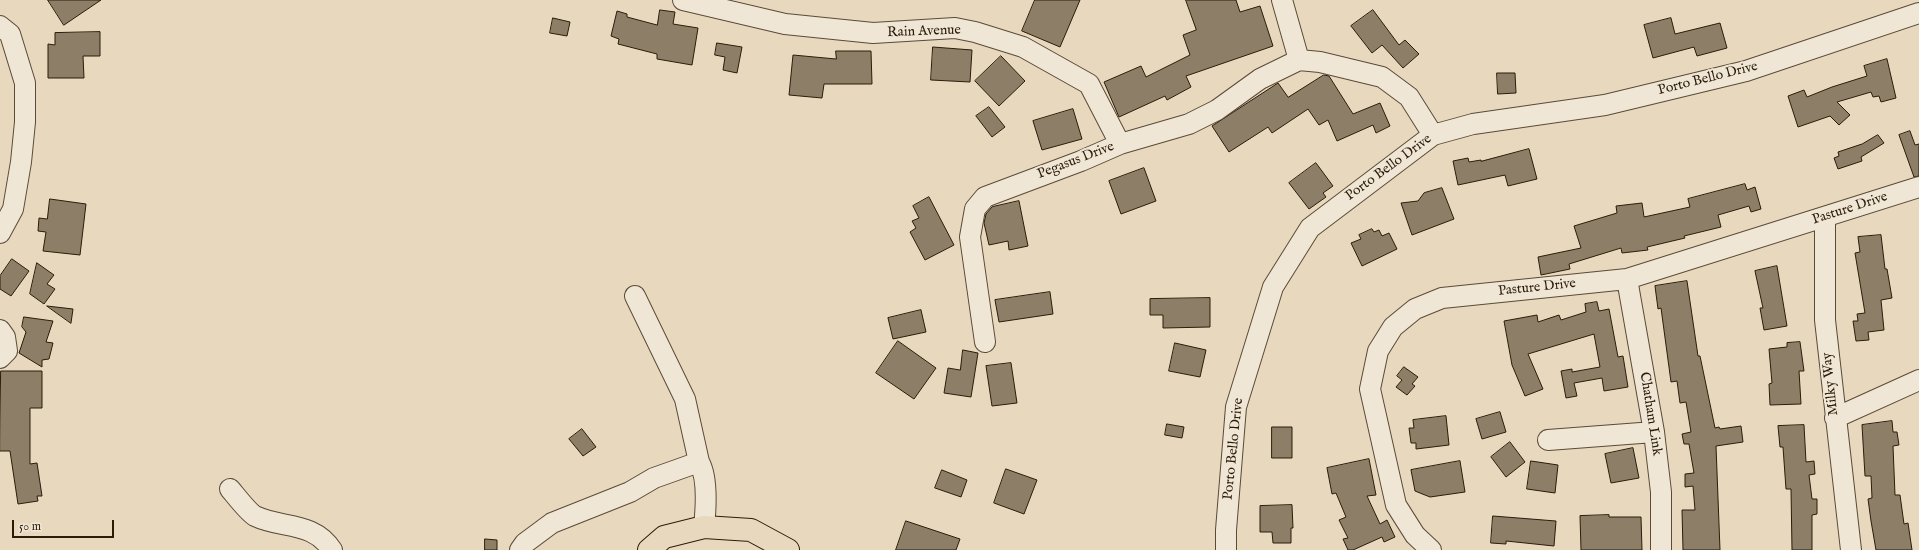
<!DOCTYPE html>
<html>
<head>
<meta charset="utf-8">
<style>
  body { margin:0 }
  #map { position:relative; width:1919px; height:550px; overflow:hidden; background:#e8d8be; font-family:"IM FELL English",serif }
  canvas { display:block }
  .scale { position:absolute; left:12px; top:520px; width:102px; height:18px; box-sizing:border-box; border:2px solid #2b1c0a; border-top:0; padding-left:5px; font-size:12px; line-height:14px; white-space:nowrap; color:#2b1c0a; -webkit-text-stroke:3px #f0e6d5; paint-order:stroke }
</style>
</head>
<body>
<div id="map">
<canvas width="1919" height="550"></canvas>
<div class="scale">50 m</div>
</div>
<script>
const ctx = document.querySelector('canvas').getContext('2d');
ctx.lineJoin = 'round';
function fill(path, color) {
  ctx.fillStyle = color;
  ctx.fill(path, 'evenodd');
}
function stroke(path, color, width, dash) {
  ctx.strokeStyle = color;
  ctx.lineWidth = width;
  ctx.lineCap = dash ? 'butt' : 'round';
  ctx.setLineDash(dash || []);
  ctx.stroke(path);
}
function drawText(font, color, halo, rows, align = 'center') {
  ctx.font = font + ' "IM FELL English",serif';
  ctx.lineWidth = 4;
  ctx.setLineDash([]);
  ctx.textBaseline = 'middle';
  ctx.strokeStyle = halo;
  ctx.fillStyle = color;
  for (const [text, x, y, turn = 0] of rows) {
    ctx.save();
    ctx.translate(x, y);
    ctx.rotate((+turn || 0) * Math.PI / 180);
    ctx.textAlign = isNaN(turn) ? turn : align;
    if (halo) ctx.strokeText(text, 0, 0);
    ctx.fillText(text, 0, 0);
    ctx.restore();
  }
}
const building = new Path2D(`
  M48,0H101L64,25Z
  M1035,0H1080L1060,47L1022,31Z
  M1186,0H1236L1240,12L1260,6L1273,46L1186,76L1191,87L1167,100L1165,96L1119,117L1104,82L1141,66L1146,77L1190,55L1183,35L1196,30Z
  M660,10L675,12L673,24L698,28L692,65L657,59V54L618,44L619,39L611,36L617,11L627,14V17L657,25Z
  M1373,10L1399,45L1405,40L1419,54L1403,68L1382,45L1372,53L1351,26Z
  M553,18L570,22L567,36L550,33Z
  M1671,18L1675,34L1720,23L1727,48L1697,56L1694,47L1653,58L1644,25Z
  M100,32V56H83L84,78H48V44L55,45V33Z
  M717,43L742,47L737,73L723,70L725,57L715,55Z
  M933,47L972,50L970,82L931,80Z
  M836,51H871L872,84H824L822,98L789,95L793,55L836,59Z
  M1001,56L1025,81L999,106L975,81Z
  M1887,59L1896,98L1881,102L1879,96L1873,97L1871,92L1837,102L1850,115L1839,125L1830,116L1798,127L1788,96L1804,90L1807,97L1832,87L1867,76L1864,66Z
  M1497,73H1515L1516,93L1498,94Z
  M1324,75L1329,76L1353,114L1380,103L1390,126L1376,133L1373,125L1337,141L1328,120L1319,125L1308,109L1272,133L1268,127L1229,152L1212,126L1278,83L1288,97Z
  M989,107L1005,127L992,137L976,116Z
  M1073,109L1082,139L1042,150L1033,121Z
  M1910,131L1915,145L1919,144V176L1914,177L1899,135Z
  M1878,135L1884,143L1861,157L1862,161L1838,169L1834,158L1839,156L1838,152L1862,144Z
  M1529,149L1537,179L1508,186L1505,175L1458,185L1453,161L1468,158L1469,162L1481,160V161Z
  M1316,163L1333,186L1323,193L1326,197L1309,209L1289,183Z
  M1144,168L1156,201L1121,214L1109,181Z
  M1745,184L1747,190L1755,187L1761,209L1751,212L1749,206L1718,215L1721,227L1684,236L1685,238L1647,247L1648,250L1622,253L1621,248L1569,264L1570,269L1541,275L1538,257L1581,248L1574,226L1617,213L1616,206L1642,203L1644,217L1690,207L1688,199Z
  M1442,188L1454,219L1412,235L1401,203L1418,201L1424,193Z
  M929,197L954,245L925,260L910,232L916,228L912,221L919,218L913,206Z
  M50,199L86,204L80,255L43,251L46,232L38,231L39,218L47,219Z
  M1019,201L1028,246L1009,250L1008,241L989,245L984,223L986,214L992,207Z
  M1372,229L1374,232L1379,230L1382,236L1389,233L1397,249L1362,266L1351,243L1361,239L1359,235Z
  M1881,235L1885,269H1887L1892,298L1881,300L1884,330L1868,332L1869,340L1856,341L1853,321H1858L1857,314L1865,313L1855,253L1860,252L1858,237Z
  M12,259L29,271L11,296L0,289V276Z
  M37,263L54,275L47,284L55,289L44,304L30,294Z
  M1777,266L1787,326L1764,330L1760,308H1763L1755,271Z
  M1687,281L1698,356H1700L1715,428L1719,427L1720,429L1741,426L1743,442L1716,446L1720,550H1683L1682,510H1695L1693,486L1685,487V474L1694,473L1689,444H1684L1682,434L1691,432L1686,402L1680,403L1677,381L1671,382L1661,308L1658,309L1655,286Z
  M1050,292L1053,314L999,322L995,300Z
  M1210,298V327L1163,328V315H1150V299Z
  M1597,302L1599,311L1609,309L1618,357L1623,356L1628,387L1604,391L1602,378L1574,383L1577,396L1566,398L1561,371L1572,369V372L1600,367L1594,334L1528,354L1543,389L1525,396L1512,365L1504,321L1537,315L1538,322L1559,315L1561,320L1586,312L1585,304Z
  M47,306L73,309L71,323Z
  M921,310L926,332L893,339L888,318Z
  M24,317L53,321L46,342L53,343L49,359L42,360V367L19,353L26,332L22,327Z
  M898,341L936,368L914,399L876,373Z
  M1800,342L1804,371H1799L1801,404L1770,405L1769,384L1772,383L1769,349L1787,347V343Z
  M1175,343L1206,350L1200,377L1169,371Z
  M963,350L978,353L971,397L944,393L948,368L960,370Z
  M1011,363L1017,403L992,406L986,366Z
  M1404,367L1418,377L1412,384L1415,386L1407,395L1396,387L1402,380L1397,376Z
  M1,371H42V408H30V464L37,463L42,496H37L38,501L18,504L10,451H0Z
  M1500,412L1506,432L1482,439L1476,419Z
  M1446,416L1449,445L1416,449V443H1411L1409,428H1414L1413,420Z
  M1892,421L1893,432H1897L1899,445L1893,446L1895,495H1900L1904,524L1908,523L1912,550H1876L1871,521L1868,499L1872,498L1871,476H1865L1862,425Z
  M1167,424L1184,427L1182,438L1165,435Z
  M1804,425L1806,462L1814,461L1815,474L1809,475L1812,499H1817V514L1812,515V550H1792L1791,489H1786L1783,447H1780L1778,426Z
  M1272,427H1292V458H1272Z
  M582,429L596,447L583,456L569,439Z
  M1510,442L1525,462L1506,477L1491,457Z
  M1633,448L1639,478L1611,483L1605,454Z
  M1369,459L1376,495L1367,496L1380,524L1387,520L1395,537L1384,542L1382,537L1353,550H1348L1343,539L1348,538L1339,520L1346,517L1336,493L1332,494L1327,468Z
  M1460,461L1465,492L1430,497L1415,491L1411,470Z
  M1531,461L1558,465L1555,493L1527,489Z
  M1006,469L1037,480L1024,514L994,503Z
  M942,470L967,480L961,497L935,488Z
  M1292,505L1293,528H1291V543H1273L1272,532H1260V506Z
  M1609,515V517H1641L1642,550H1581L1580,516Z
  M1493,516L1556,521L1554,546L1506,541V544L1491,543Z
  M906,521L960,539L956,550H896Z
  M485,539L497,540V550H485Z`);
fill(building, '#8d7e68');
stroke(building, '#2b1c0a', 1);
const minor = new Path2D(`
  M683,0L785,24L873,33L955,28L975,32L1023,47L1089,84L1120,144
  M1282,0L1299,60
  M0,26L10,34L25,83V122L21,162L13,209L0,233
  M1299,60L1320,62L1382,77L1409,97L1433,135
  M1825,217V320L1851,550
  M1627,279L1654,432L1661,492V550
  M635,296L685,399L699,462
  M0,330L5,337L7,351L0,358
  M985,342L970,237L975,209L985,197L1081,161L1120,144L1189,124L1217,110L1260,79L1299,60
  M1835,418L1919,380
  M1548,440L1654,432
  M230,489C236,496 248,512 255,516C282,529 313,521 332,550
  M520,550L525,543L552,523L630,492L654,478L699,462C708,477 706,508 704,527
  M1226,550V530L1236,407L1273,287L1310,228L1433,135L1473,124L1605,105L1746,71L1919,13
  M1431,550L1415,535L1396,505L1370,389L1378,351L1393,327L1415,309L1442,298L1627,279L1919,187`);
const major = new Path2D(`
  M649,550L664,537L704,527L751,530L788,550`);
stroke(minor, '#5a4b37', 22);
stroke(major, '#2b1c0a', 24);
stroke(minor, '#f0e6d5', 20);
stroke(major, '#e8d8be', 22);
drawText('14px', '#2b1c0a', '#f0e6d5', [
  ["Rain Avenue",924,32,-2],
  ["Porto Bello Drive",1708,79,-14],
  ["Pegasus Drive",1076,161,-21],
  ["Porto Bello Drive",1389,168,-36],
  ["Pasture Drive",1850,209,-18],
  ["Pasture Drive",1537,288,-6],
  ["Milky Way",1831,384,-96],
  ["Chatham Link",1650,414,81],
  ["Porto Bello Drive",1234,449,-84]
]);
</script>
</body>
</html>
